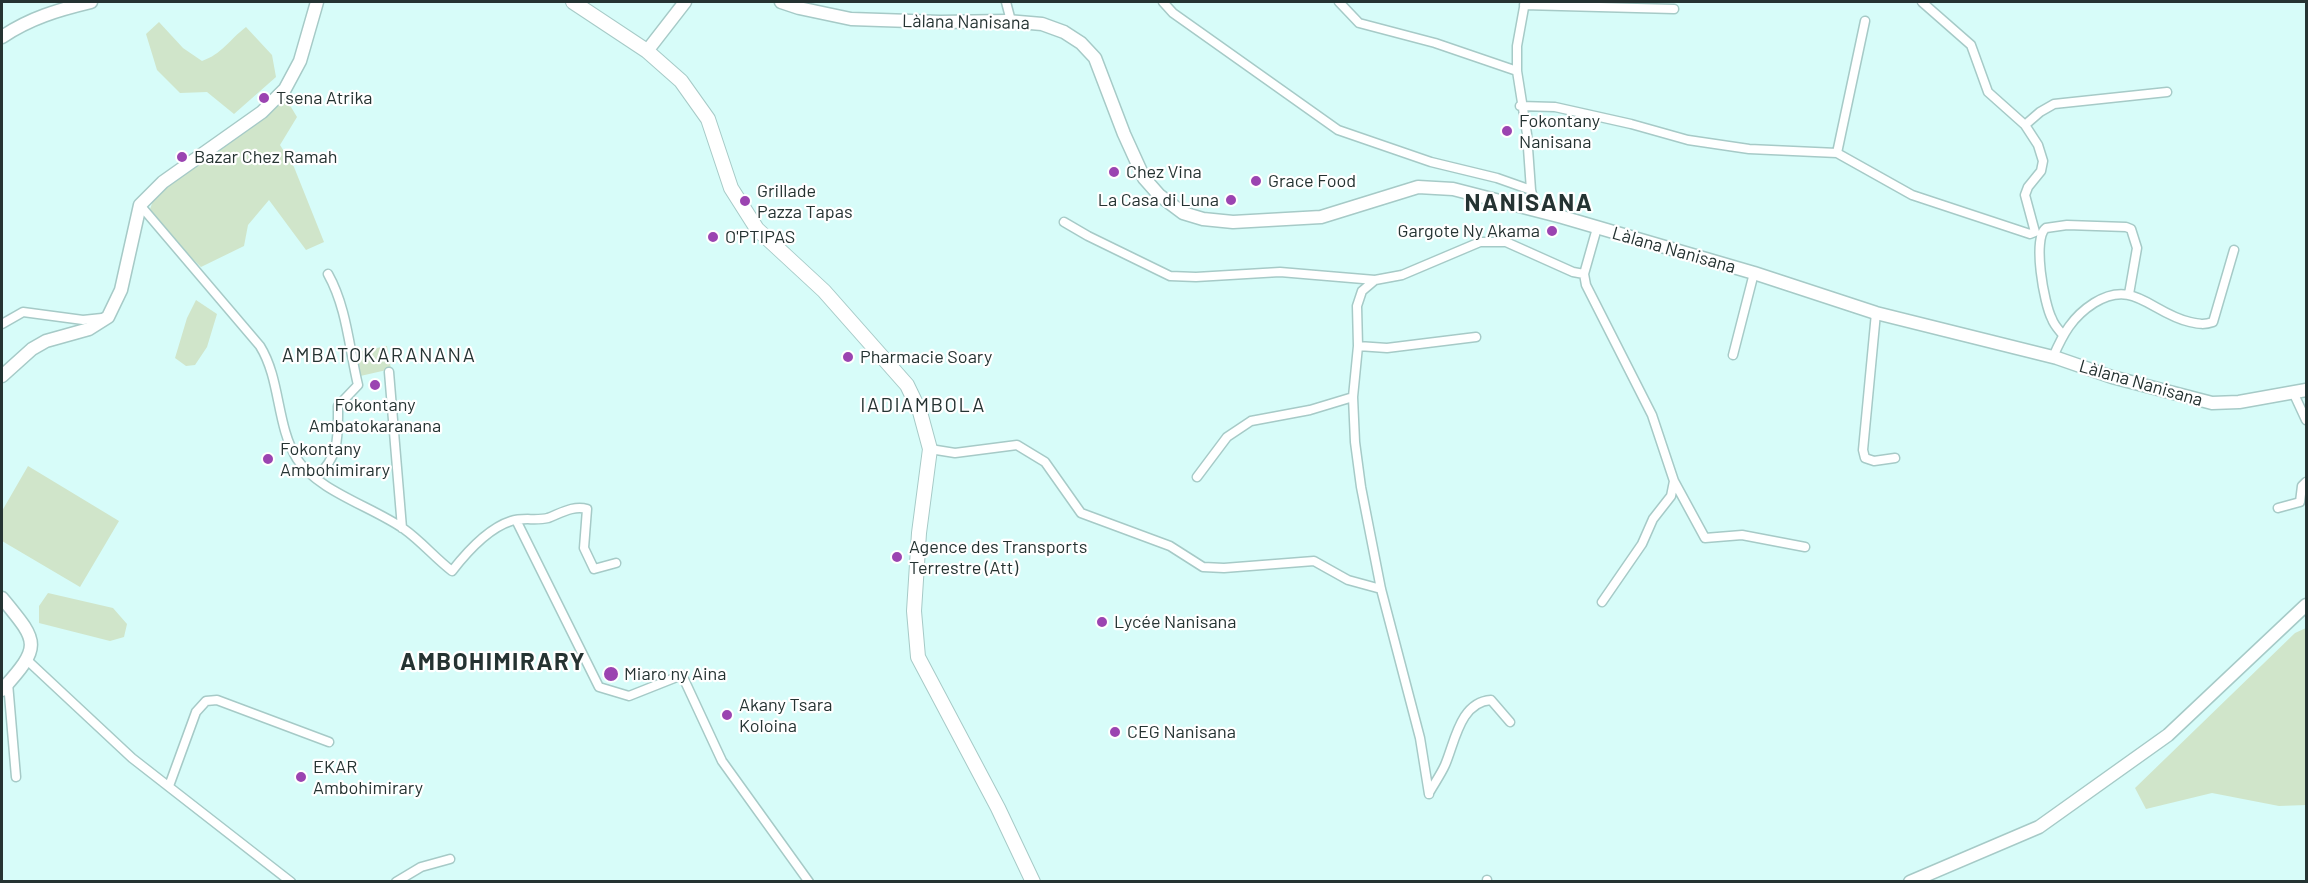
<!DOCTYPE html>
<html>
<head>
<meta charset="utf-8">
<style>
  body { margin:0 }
  #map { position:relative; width:2308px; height:883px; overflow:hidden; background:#d7fcf9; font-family:Barlow,sans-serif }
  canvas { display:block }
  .frame { position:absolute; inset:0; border:3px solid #253332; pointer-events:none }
</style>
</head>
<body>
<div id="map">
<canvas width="2308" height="883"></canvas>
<div class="frame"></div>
</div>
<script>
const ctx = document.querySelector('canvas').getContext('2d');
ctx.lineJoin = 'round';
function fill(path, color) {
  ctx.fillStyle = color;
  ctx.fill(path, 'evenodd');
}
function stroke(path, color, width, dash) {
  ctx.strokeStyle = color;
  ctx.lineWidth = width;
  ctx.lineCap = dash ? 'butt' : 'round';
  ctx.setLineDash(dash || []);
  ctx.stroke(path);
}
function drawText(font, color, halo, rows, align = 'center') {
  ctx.font = font + ' Barlow,sans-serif';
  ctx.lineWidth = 4.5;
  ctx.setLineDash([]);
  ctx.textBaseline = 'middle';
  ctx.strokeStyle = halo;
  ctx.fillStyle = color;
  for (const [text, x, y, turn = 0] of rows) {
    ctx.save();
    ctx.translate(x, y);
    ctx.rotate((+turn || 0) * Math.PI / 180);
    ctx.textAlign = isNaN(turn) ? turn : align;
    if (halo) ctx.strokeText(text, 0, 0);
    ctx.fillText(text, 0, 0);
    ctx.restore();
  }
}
fill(new Path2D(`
  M159,22L183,48L202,61C222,54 229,40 246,27L272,55L276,77L234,114L207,92L180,93L157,70L146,34Z
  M285,97L297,117L280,145L294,167L324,242L306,250L269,200L248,225L244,246L201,267L162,230L149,212L156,192Z
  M196,300L217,314L207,347L195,365L186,366L175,358L187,318Z
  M387,346L391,369L356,377L351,353Z
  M28,466L119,521L80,587L2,541V511Z
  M48,593L113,608L127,624L124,637L110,641L39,623V606Z
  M2306,628V805L2279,806L2212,793L2146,809L2135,788L2295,633Z`), '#d0e5ca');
const street = new Path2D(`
  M1006,2L1011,21
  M1163,2L1173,13L1338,130L1431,162L1497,178L1531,190
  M1339,2L1359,23L1435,43L1517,71
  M1525,2L1517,46V71L1527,134L1531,190L1536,210
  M1524,5L1674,9
  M1520,106L1555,107L1631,124L1688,140L1749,149L1837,153L1912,195L2030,234L2035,232L2025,195L2028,187L2041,171L2043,161L2038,145L2025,125L1988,92L1971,45L1922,2
  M2025,125L2040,112L2054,104L2167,92
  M1837,153L1865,21
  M140,205L260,346C281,380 276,425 297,459C318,491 373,507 404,529C421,541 435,558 452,571C466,553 489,528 511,521C523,517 536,521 548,518C561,513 574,505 587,509L584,548L594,569L616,563
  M1064,222L1088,236L1170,276L1196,277L1280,272L1375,280
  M1597,228L1584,274L1586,285L1652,415L1674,481L1671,496L1653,519L1642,544L1602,602
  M1876,313L1863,450L1865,458L1874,461L1895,458
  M2,324L23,312L83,320L102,318
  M2063,335C2059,330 2054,325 2052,319C2044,304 2032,238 2046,228L2067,225L2126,227L2131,229L2137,248L2129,294
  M1358,346L1387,348L1476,337
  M1733,355L1754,273
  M2053,357C2063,334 2072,317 2094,303C2134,278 2151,313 2190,322C2199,324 2204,325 2213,322L2234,250
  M389,372L402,528
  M2293,392L2306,420
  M930,449L955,453L1017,445L1045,462L1081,513L1170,546L1203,567L1224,568L1314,561L1348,580L1381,589
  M1197,477L1227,437L1251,421L1310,410L1353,397
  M316,478C340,455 338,437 338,406L358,385C349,348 347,308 328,274
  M1674,481L1705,538L1742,535L1805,547
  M2278,508L2300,502L2302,486L2306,482
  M516,520L599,687L629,696L682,675L722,761L809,882
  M27,660L132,758L291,882
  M8,683L16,777
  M169,786L196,712L206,701L217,700L329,742
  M1429,793C1434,784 1441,774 1445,765C1455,742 1460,702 1491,700L1510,722
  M1429,794L1420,738L1381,589L1361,487L1355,442L1353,397L1358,346L1357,306L1362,291L1375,280L1402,275L1480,242H1506L1573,272L1584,274
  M396,882L421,867L450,859
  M1487,882V880`);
const secondary = new Path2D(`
  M781,2L799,8L851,19L940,22L1007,21L1042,24L1064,32L1081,43L1095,58L1124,134L1144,178L1159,195L1183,213L1203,219L1233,222L1321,217L1418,187L1453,189L1562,217L1754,273L1876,313L2057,358L2112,377L2212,403L2239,402L2306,390
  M2,37C30,18 58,10 91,2
  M647,51L685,2
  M2,376L32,349L46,341L89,329L108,317L121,290L140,205L163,182L262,112L285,89L300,61L317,2
  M2,598C38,642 43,645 2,690
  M1910,882L2039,827L2168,735L2306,605`);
const primary = new Path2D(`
  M573,2L647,51L681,81L708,119L731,188L757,229L824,291L907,385L920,412L930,449L919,533L914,611L918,657L998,808L1033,882`);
stroke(street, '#a6cac7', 11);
stroke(secondary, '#a6cac7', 15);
stroke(primary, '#a6cac7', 16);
stroke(street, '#fff', 8);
stroke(secondary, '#fff', 12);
stroke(primary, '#fff', 14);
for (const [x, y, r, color] of [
  [264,98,6,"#9b44b1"],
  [1507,131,6,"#9b44b1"],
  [182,157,6,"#9b44b1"],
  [1114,172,6,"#9b44b1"],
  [1256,181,6,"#9b44b1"],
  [1231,200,6,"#9b44b1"],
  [745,201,6,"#9b44b1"],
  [1552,231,6,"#9b44b1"],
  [713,237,6,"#9b44b1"],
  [848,357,6,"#9b44b1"],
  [375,385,6,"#9b44b1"],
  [268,459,6,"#9b44b1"],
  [897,557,6,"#9b44b1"],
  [1102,622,6,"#9b44b1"],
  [611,674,8,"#9b44b1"],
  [727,715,6,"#9b44b1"],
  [1115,732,6,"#9b44b1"],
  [301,777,6,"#9b44b1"]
]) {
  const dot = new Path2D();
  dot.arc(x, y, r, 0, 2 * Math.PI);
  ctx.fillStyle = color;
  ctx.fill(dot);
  stroke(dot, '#fff', 2);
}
drawText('18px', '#253332', '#fff', [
  ["Làlana Nanisana",966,22,1],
  ["Làlana Nanisana",1674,250,16],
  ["Làlana Nanisana",2141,383,16]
]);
drawText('18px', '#253332', '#fff', [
  ["Tsena Atrika",276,98],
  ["Fokontany",1519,121],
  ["Nanisana",1519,142],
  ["Bazar Chez Ramah",194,157],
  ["Chez Vina",1126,172],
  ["Grace Food",1268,181],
  ["Grillade",757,191],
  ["Pazza Tapas",757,212],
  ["La Casa di Luna",1219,200,"right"],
  ["Gargote Ny Akama",1540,231,"right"],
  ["O'PTIPAS",725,237],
  ["Pharmacie Soary",860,357],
  ["Fokontany",375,405,"center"],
  ["Ambatokaranana",375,426,"center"],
  ["Fokontany",280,449],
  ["Ambohimirary",280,470],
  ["Agence des Transports",909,547],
  ["Terrestre (Att)",909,568],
  ["Lycée Nanisana",1114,622],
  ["Miaro ny Aina",624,674],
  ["Akany Tsara",739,705],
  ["Koloina",739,726],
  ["CEG Nanisana",1127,732],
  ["EKAR",313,767],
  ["Ambohimirary",313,788]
], 'left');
ctx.letterSpacing = '1.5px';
drawText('20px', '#253332', '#fff', [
  ["AMBATOKARANANA",379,355],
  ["IADIAMBOLA",923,405]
]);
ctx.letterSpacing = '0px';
ctx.letterSpacing = '1.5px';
drawText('bold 24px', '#253332', '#fff', [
  ["NANISANA",1529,203],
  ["AMBOHIMIRARY",493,662]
]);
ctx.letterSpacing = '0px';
</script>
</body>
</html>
